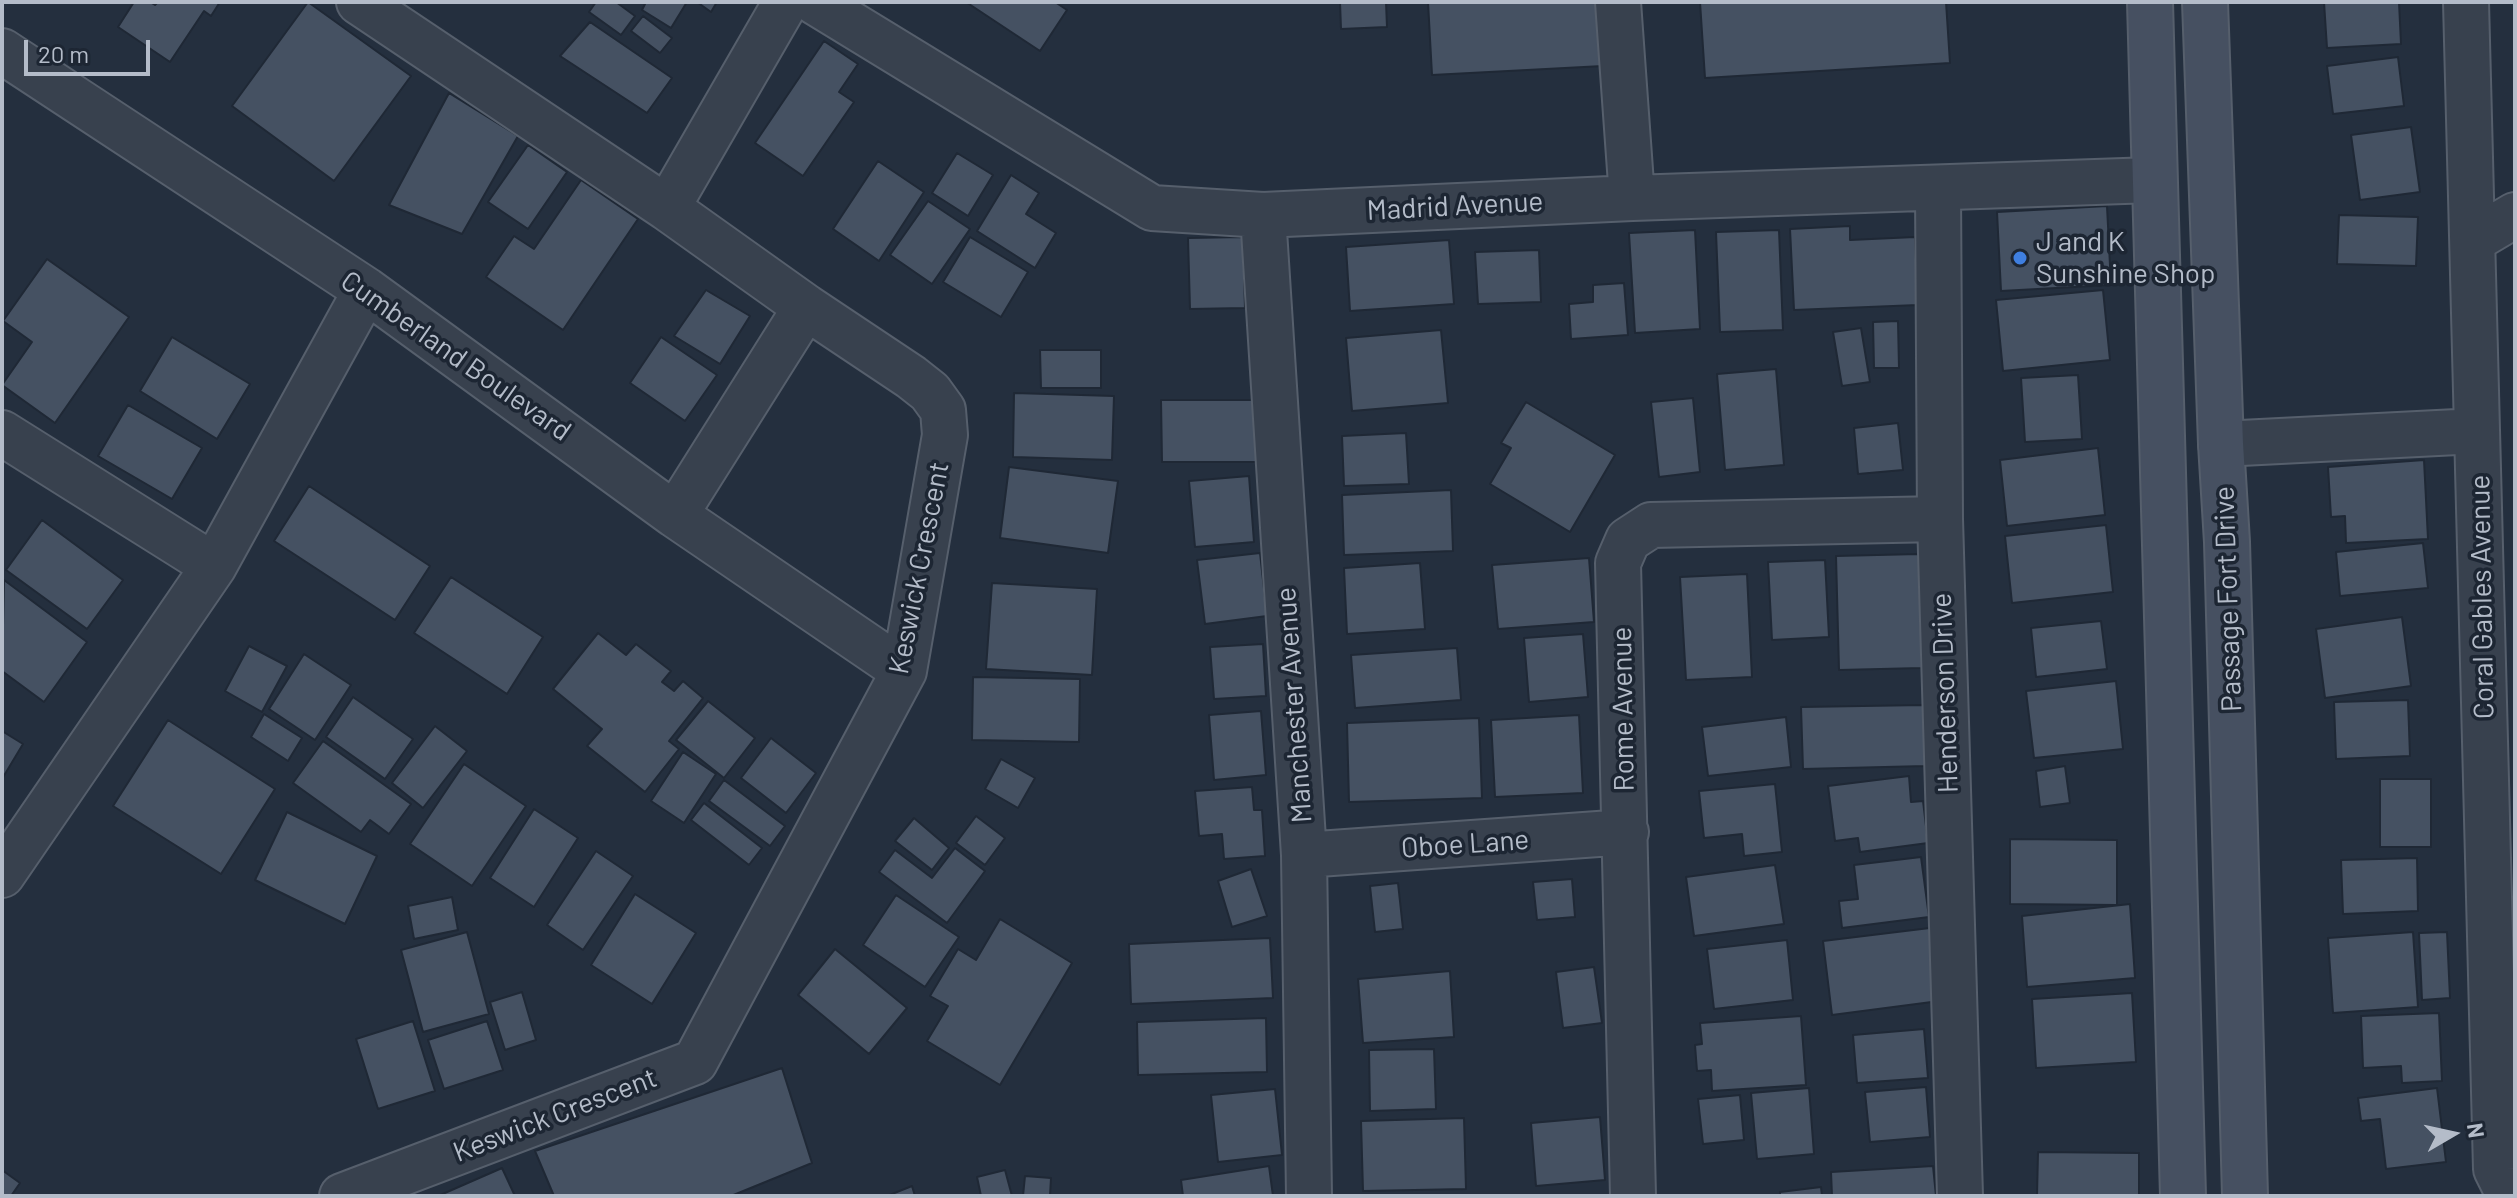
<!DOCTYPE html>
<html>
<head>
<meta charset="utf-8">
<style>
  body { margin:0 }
  #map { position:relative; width:2517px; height:1198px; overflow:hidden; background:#242f3e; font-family:Barlow,sans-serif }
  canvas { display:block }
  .frame { position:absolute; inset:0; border:4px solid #b4bcc9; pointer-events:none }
  .north { position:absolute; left:2413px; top:1094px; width:80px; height:80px; -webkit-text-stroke:6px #1d2633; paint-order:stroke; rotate:81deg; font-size:22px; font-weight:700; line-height:32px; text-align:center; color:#b4bcc9 }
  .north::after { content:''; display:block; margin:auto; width:28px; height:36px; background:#b4bcc9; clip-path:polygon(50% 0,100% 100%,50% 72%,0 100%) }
  .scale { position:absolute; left:24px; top:40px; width:126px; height:36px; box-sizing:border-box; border:4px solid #b4bcc9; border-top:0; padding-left:10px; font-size:24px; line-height:28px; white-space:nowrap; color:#b4bcc9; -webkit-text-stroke:6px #1d2633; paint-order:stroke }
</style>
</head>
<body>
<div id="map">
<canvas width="2517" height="1198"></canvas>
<div class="frame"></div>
<div class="north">N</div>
<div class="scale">20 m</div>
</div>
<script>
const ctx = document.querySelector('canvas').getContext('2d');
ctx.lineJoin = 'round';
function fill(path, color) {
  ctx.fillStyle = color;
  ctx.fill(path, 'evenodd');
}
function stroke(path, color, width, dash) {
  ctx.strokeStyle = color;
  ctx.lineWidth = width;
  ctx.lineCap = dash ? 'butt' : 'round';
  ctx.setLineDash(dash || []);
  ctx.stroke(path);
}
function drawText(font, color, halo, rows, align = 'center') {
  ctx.font = font + ' Barlow,sans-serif';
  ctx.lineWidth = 7;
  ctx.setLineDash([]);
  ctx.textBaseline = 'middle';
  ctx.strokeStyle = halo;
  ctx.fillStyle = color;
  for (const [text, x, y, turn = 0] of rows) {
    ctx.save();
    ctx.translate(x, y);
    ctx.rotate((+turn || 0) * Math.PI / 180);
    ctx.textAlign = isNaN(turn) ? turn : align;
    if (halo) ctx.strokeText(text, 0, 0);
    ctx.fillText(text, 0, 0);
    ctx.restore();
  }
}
const building = new Path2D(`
  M134,2H150L155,5L158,2H220L211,16L204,11L170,62L118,27Z
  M308,2L411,76L334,181L232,106Z
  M596,2H616L635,16L621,35L589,12Z
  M646,2H687L671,28L642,10Z
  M697,2H717L711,12Z
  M966,2H1055L1067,10L1040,51Z
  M1340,2H1386L1387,27L1341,29Z
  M1428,2H1599L1603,66L1432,75Z
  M1700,2H1946L1950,63L1705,78Z
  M2324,2H2399L2401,44L2327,48Z
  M643,16L672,38L660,53L631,31Z
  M590,22L672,78L647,113L560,56Z
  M824,41L858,64L839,92L854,102L803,176L755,143Z
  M2398,57L2404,106L2333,114L2327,66Z
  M449,93L518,136L462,234L389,205Z
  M2411,127L2420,192L2360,200L2351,135Z
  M528,145L567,172L528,229L488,202Z
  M957,153L993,175L968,216L932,193Z
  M878,161L924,192L879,261L833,229Z
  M1011,175L1039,193L1026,214L1056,233L1035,268L977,231Z
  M581,180L638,219L563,330L486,277L514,236L534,249Z
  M928,201L970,229L932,284L890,255Z
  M2107,206L2111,285L2001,291L1997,212Z
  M2339,215L2418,217L2416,266L2337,264Z
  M1850,226V240L1915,237L1918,305L1794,310L1790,229Z
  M1695,230L1700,329L1635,333L1629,233Z
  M1779,230L1783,330L1720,332L1716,232Z
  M970,237L1028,272L1001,317L943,282Z
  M1243,237L1245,308L1190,309L1188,238Z
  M1449,240L1454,304L1350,311L1346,247Z
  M1539,250L1541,302L1478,304L1475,252Z
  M47,259L129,317L55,423L2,385L32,342L3,321Z
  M1624,283L1628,335L1571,339L1569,304L1593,302V285Z
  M706,290L750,316L720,364L674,336Z
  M2103,290L2110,360L2003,371L1996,300Z
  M1898,321L1899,368H1874L1873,322Z
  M1861,328L1870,382L1842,386L1833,332Z
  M1441,330L1448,403L1352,411L1346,338Z
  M172,337L250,384L217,439L140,391Z
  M661,337L717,375L685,421L630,383Z
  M1040,350H1101V388H1041Z
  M1776,369L1784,465L1725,470L1717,374Z
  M2078,375L2082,439L2025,442L2021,378Z
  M1014,393L1114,396L1112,460L1013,457Z
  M1693,398L1700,472L1659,477L1651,402Z
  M1161,400H1260L1261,462H1162Z
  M1526,402L1615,455L1570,532L1490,484L1511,448L1501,443Z
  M128,405L202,448L172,499L98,456Z
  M1898,423L1903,470L1858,474L1854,428Z
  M1406,433L1409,484L1344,486L1342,436Z
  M2098,448L2105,515L2007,526L2000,460Z
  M2424,460L2428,539L2346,543L2345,516L2331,517L2328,467Z
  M1009,467L1118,481L1108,553L1000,538Z
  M1249,476L1254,542L1195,547L1189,481Z
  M309,486L430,566L395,620L274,541Z
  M1451,490L1453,551L1344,555L1342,495Z
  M42,520L123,580L87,629L6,570Z
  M2106,525L2113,592L2012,603L2005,536Z
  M2423,543L2428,588L2340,596L2336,552Z
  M1260,553L1267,616L1205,624L1197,560Z
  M1919,554L1922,668L1839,670L1836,556Z
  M1589,558L1594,622L1498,629L1492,565Z
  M1825,560L1829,637L1772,640L1768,562Z
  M1420,563L1425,629L1347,634L1344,568Z
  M1747,574L1752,677L1686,680L1680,577Z
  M451,577L543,637L507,694L414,633Z
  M4,580L87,642L44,702L2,671Z
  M992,583L1097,589L1092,675L986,669Z
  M2402,617L2411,686L2325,698L2316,629Z
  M2101,621L2107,669L2036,677L2031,628Z
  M598,633L626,655L636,644L671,671L662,682L674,691L683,681L703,698L669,741L679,749L645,792L587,746L602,729L553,689Z
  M1583,634L1588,697L1529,702L1524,638Z
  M1263,644L1266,696L1214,699L1210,647Z
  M249,646L287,666L262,712L225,691Z
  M1457,648L1461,700L1355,708L1351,655Z
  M304,654L351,685L315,740L269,709Z
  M973,677L1080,679L1079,742L972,740Z
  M2116,681L2123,749L2034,758L2026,691Z
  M353,697L413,739L385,779L326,737Z
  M2408,700L2410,756L2336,759L2334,702Z
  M708,701L755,738L724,778L676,740Z
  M1924,705L1926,766L1803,769L1801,707Z
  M1261,711L1266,775L1214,780L1209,715Z
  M264,714L302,738L288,761L251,737Z
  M1579,715L1583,793L1495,797L1491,720Z
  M1786,717L1791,767L1708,776L1702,727Z
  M1479,718L1482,798L1349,802L1347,723Z
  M168,720L275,789L221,874L113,806Z
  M435,726L467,751L423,808L392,783Z
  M2,731L23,744L2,779Z
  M771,738L816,773L786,813L741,778Z
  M323,741L411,804L389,834L370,820L361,832L293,783Z
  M683,752L716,774L684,823L651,801Z
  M1001,759L1035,778L1018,808L985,789Z
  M464,764L526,806L472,886L410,844Z
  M2065,766L2070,803L2040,807L2036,771Z
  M1909,776L1911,802L1923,801L1928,843L1860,852L1858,838L1835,841L1828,786Z
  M2380,779H2431V847H2380Z
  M724,780L785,826L770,846L709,801Z
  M1775,784L1782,852L1744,856L1742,834L1704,838L1699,791Z
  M1252,787L1254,810H1262L1265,856L1224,859L1222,834L1199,836L1195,791Z
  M704,803L762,848L749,865L691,820Z
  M534,809L578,838L534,907L490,878Z
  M287,812L377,856L345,924L255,880Z
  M976,816L1005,838L985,865L956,843Z
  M914,818L949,848L932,870L895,841Z
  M2010,839L2117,840V905L2010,904Z
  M955,848L985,871L947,923L879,872L895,850L932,878Z
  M596,851L633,876L583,950L547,925Z
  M1921,857L1929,917L1842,928L1839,901L1858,899L1854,865Z
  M2417,858L2418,911L2343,914L2341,860Z
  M1775,865L1784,924L1694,936L1686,877Z
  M1251,869L1267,916L1232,927L1218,881Z
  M1572,879L1575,917L1537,920L1533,882Z
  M1398,883L1403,929L1375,932L1370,886Z
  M635,894L696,933L652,1004L591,965Z
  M896,895L959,937L925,987L863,945Z
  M452,897L458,930L414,939L408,906Z
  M2130,904L2135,978L2027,987L2022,916Z
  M1000,919L1072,963L1000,1085L927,1041L948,1006L930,996L958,949L976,960Z
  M1938,927L1947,1000L1832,1015L1823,941Z
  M467,932L489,1014L423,1032L401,950Z
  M2413,932L2418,1007L2333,1013L2328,938Z
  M2447,932L2450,998L2422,1000L2419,933Z
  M1270,938L1273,998L1131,1004L1129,944Z
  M1787,940L1793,1000L1714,1009L1707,949Z
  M835,949L907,1008L869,1054L798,995Z
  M1594,967L1602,1023L1563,1028L1556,972Z
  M1450,971L1454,1037L1363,1043L1358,979Z
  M522,992L536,1040L505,1050L490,1002Z
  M2132,993L2136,1062L2036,1068L2032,999Z
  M2439,1013L2442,1081L2402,1083L2401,1066L2363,1068L2361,1016Z
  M1801,1016L1806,1085L1712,1091L1711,1070L1697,1071L1695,1045L1702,1044L1700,1023Z
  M1266,1018L1267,1072L1138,1075L1137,1022Z
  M413,1021L435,1091L378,1109L356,1039Z
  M487,1021L503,1070L444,1089L428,1040Z
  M1924,1029L1928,1078L1857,1083L1853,1035Z
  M1434,1049L1436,1109L1370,1111L1369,1050Z
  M782,1068L812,1163L731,1196H554L535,1151Z
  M1926,1087L1930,1137L1870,1142L1865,1092Z
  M1809,1088L1814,1154L1757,1159L1751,1093Z
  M2437,1088L2446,1162L2386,1169L2380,1119L2361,1121L2358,1098Z
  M1275,1089L1282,1155L1218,1162L1211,1095Z
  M1740,1095L1744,1140L1703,1144L1698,1099Z
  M1600,1117L1605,1180L1536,1186L1531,1123Z
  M1464,1118L1466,1189L1363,1191L1361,1121Z
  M2038,1152L2139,1153V1196H2037Z
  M1269,1166L1273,1196H1183L1181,1180Z
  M1933,1166L1936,1196H1832L1831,1172Z
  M502,1168L515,1196H438Z
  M2,1170L20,1183L11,1196H2Z
  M1005,1170L1012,1196H981L977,1177Z
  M1025,1176L1051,1178L1050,1196H1023Z
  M912,1186L915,1196H887Z
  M1821,1187L1822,1196H1780V1192Z`);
fill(building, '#455162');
stroke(building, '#1f2835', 2);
const minor = new Path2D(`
  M815,2L1152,208L1263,215L1632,198L2153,180
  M1618,2L1632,198
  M2466,2L2496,1169L2506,1189L2515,1192
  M2,51L366,290L675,515L904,671
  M1938,189L1940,519L1960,1196
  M667,208L786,2
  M1263,215L1304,855L1309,1196
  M2473,240L2515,215
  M2,433L214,566
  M2221,444L2477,431
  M675,515L806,307
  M1304,855L1626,832
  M2,875L214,566L366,290
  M342,1196L695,1062L904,671L945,435L943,410L930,392L911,377L806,307L667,208L359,2
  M1633,1196L1618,563L1628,540L1651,525L1940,519`);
const secondary = new Path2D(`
  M2150,2L2183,1196
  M2205,2L2221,444L2227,542L2245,1196`);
stroke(minor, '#565f6c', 48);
stroke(secondary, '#565f6c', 48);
stroke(minor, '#38414e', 44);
stroke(secondary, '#465061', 44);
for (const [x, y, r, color] of [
  [2020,258,8,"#3f7fe0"]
]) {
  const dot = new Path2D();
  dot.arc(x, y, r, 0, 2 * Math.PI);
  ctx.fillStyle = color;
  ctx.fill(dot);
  stroke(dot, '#1d2633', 3);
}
drawText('28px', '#b4bcc9', '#1d2633', [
  ["Madrid Avenue",1455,206,-3],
  ["Cumberland Boulevard",456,356,35],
  ["Keswick Crescent",919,568,-79],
  ["Coral Gables Avenue",2482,597,-91],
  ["Passage Fort Drive",2228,599,-92],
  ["Henderson Drive",1945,693,-92],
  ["Manchester Avenue",1294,705,-94],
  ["Rome Avenue",1623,709,-91],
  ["Oboe Lane",1465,844,-4],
  ["Keswick Crescent",555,1115,-21]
]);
drawText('28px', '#b4bcc9', '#1d2633', [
  ["J and K",2036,242],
  ["Sunshine Shop",2036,274]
], 'left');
</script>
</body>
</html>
